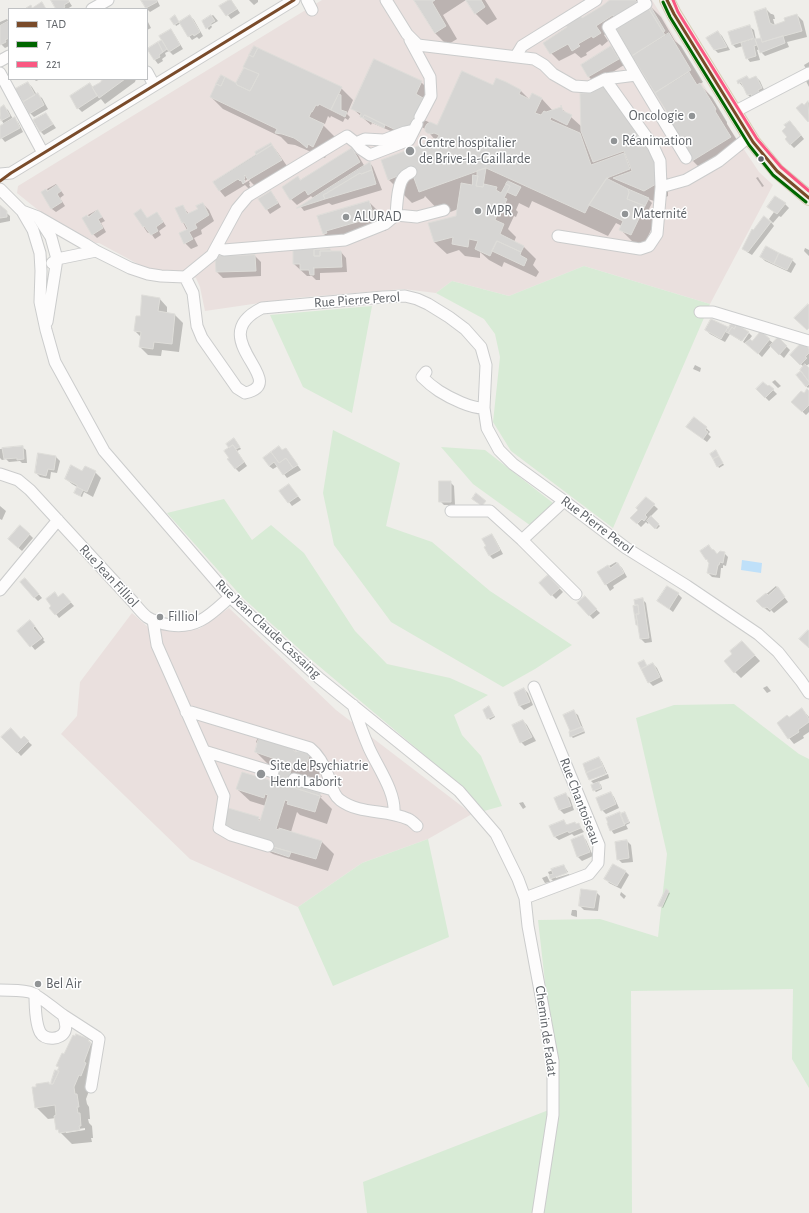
<!DOCTYPE html>
<html>
<head>
<meta charset="utf-8">
<style>
  body { margin:0 }
  #map { position:relative; width:809px; height:1213px; overflow:hidden; background:#efeeea; font-family:"Alegreya Sans",sans-serif }
  canvas { display:block }
  .legend { position:absolute; left:8px; top:8px; width:140px; height:72px; box-sizing:border-box; background:#fff; border:1px solid #bfc1c3; margin:0; padding:5px 7px; list-style:none; font-size:12px; color:#5f6368 }
  .legend li { display:flex; align-items:center; gap:8px; height:20px }
  .legend b { width:20px; border:1px solid #bfc1c3 }
</style>
</head>
<body>
<div id="map">
<canvas width="809" height="1213"></canvas>
<ul class="legend">
<li><b style="height:5px;background:#7a4b2a"></b>TAD</li>
<li><b style="height:5px;background:#060"></b>7</li>
<li><b style="height:5px;background:#fa5882"></b>221</li>
</ul>
</div>
<script>
const ctx = document.querySelector('canvas').getContext('2d');
ctx.lineJoin = 'round';
function fill(path, color) {
  ctx.fillStyle = color;
  ctx.fill(path, 'evenodd');
}
function stroke(path, color, width, dash) {
  ctx.strokeStyle = color;
  ctx.lineWidth = width;
  ctx.lineCap = dash ? 'butt' : 'round';
  ctx.setLineDash(dash || []);
  ctx.stroke(path);
}
function drawText(font, color, halo, rows, align = 'center') {
  ctx.font = font + ' "Alegreya Sans",sans-serif';
  ctx.lineWidth = 3;
  ctx.setLineDash([]);
  ctx.textBaseline = 'middle';
  ctx.strokeStyle = halo;
  ctx.fillStyle = color;
  for (const [text, x, y, turn = 0] of rows) {
    ctx.save();
    ctx.translate(x, y);
    ctx.rotate((+turn || 0) * Math.PI / 180);
    ctx.textAlign = isNaN(turn) ? turn : align;
    if (halo) ctx.strokeText(text, 0, 0);
    ctx.fillText(text, 0, 0);
    ctx.restore();
  }
}
fill(new Path2D(`
  M322,0H652L731,130L759,172L773,185L710,304L584,266L509,296L452,281L436,293L403,289L294,298L205,311L200,287L196,278L186,273L149,270L99,243H96L43,214L17,193L18,186Z
  M229,608L336,710L472,814L428,839L362,863L298,907L190,859L61,734L77,716L80,682L132,613L148,627L174,632L199,629Z`), '#eae0de');
fill(new Path2D(`
  M584,266L710,304L613,528L511,451L493,422L500,357L495,334L484,319L436,293L452,281L509,296Z
  M372,306L352,413L303,387L270,315Z
  M333,430L400,463L386,526L432,542L490,591L572,645L535,669L503,687L391,622L334,545L323,493Z
  M441,447L485,450L553,503L531,526L473,484Z
  M224,499L252,540L271,525L304,553L355,631L387,664L450,678L488,695L454,715L462,735L481,756L502,806L484,811L467,791L307,656L242,597L167,513Z
  M734,704L799,754L809,759V1088L792,1059L793,989L631,991L632,1213H367L363,1182L559,1106L538,920L600,919L658,937L667,854L636,718L674,705Z
  M428,839L449,937L333,986L298,907L362,863Z`), '#d8ebd6');
fill(new Path2D(`
  M742,560L762,563L761,573L741,570Z`), '#bfe0f9');
fill(new Path2D(`
  M52,0H68L72,6L67,9H57Z
  M142,0H157L160,6L150,12L146,8Z
  M231,0L240,13L231,19L221,6Z
  M249,0H258V2L254,5Z
  M415,0H466L443,15L457,39L447,45L435,33Z
  M467,0H485L497,19L487,25L475,13Z
  M612,0H637L643,8L649,5L661,17L675,41L681,46L703,82L700,84L701,86L712,97L727,122V124L743,150L705,173L693,161L667,119L668,113L640,66L627,54L612,29L604,35L608,41L602,46L600,44L586,53L587,55L581,58L575,53L559,61L551,53L582,19Z
  M766,9L771,14H772L774,15L775,19H773L775,26L797,15L803,21L807,37L787,42L789,47L765,56L761,52L760,49L757,50L760,60L750,62L747,58L743,46L736,48L732,44L750,27L754,30L756,40L762,38Z
  M213,15L218,21L211,25L212,27L209,30L203,21Z
  M190,16L194,20L203,36L199,39L197,37L192,40L189,36L181,23L176,26L175,24L176,18L179,23Z
  M7,19L9,22V46L5,48L0,43V22Z
  M147,20L151,28L147,30Z
  M171,30L174,34L183,49L173,55L169,51L165,53L166,56L162,59L163,61L158,64L155,60L149,49L161,41Z
  M718,32L722,36L730,50L718,53L714,49Z
  M611,47L617,53L624,65L595,83L589,77L582,65Z
  M809,62V70L806,69L804,65Z
  M245,67L341,88L353,100L347,114L350,117L348,120L345,118L343,122L331,116L330,118L328,116L325,124L320,122L335,137L325,158L295,145L288,144L281,137L223,109L211,97L237,84L249,71Z
  M756,77L760,81L765,92L752,99L748,95L744,86L743,87L738,81L749,80Z
  M34,79H41L36,81Z
  M105,79H136L135,82L105,104L101,99L82,112L78,108L71,96L90,84L93,87L102,83Z
  M809,79V87L806,81Z
  M421,82L429,90L424,120L438,126L493,86L521,91L530,100L533,95L542,99L553,111L561,108L582,127L662,164L668,180V196L657,202L648,199L652,203L648,211L656,219L643,247L633,242L621,230L622,226L616,223L608,236L532,201L529,208L519,203L516,210L518,212L516,217L514,216L508,229L516,237L514,242L524,247L536,259L533,265L539,272L536,277L504,262L502,267L489,260L480,252V258L465,256L459,250L447,254L434,242L457,216L458,209L443,215L425,196L424,198L412,203L388,179L436,141L426,129L421,127L407,138L372,123L371,125L352,108Z
  M28,83L32,87L37,95H38L42,98L48,109L34,117L30,113Z
  M808,102L809,103V121L797,108L804,106Z
  M4,107L8,110L13,119H14L18,122L23,132L5,142L0,136V127L4,124L0,118V109Z
  M46,114L56,128L44,135L41,132L34,121Z
  M794,126L804,139L794,148L790,144L789,137Z
  M271,144L278,153L287,166L255,186L250,181L249,182L250,184L249,185L251,188L249,189L245,185L225,197L220,191L214,182L257,154L256,153ZM249,178L250,180L243,184L242,183Z
  M352,149L358,155L365,167L370,163L373,167L382,190L332,205L329,203L304,211L301,207L314,199L311,196L297,205L291,199L283,187L301,181Z
  M758,177L759,179L764,186L762,187L761,185L756,178Z
  M56,184L64,195L60,198L65,206L56,212L52,209L42,193H49L47,189Z
  M271,193L274,196L281,207L270,214L260,199Z
  M369,202L381,214L386,231H384L382,230L336,246L324,234L319,217Z
  M203,204L209,210L214,221L201,230L202,234L194,238L198,246L191,249L185,243L187,230L176,209L182,206L189,214L199,209Z
  M785,204L789,208L781,217L779,216L773,223L769,219L774,212L768,207Z
  M0,207L10,216V221L0,223Z
  M97,210L105,221L101,223L106,232L97,238L93,234L90,219V218L88,215Z
  M141,211L147,219L157,213L160,217L166,226L159,231L161,235L155,239L150,232L148,233L147,232L135,214Z
  M771,222L774,226L752,255L747,252L743,248Z
  M805,248L809,250V256L804,251Z
  M330,250L332,252H341L346,258L347,272L320,273V280H316L312,276H307L294,264L314,251Z
  M255,256L261,262V276L223,278L217,272Z
  M761,257L792,260L796,264L791,273L765,261Z
  M159,298L167,307V314L175,315L183,323L179,352L162,350L161,356L148,355L140,347L141,337L135,331L141,317Z
  M727,328L729,329L747,332L741,341L730,334L725,342L710,334L706,330Z
  M749,333L752,336L749,340L753,342L761,333L773,343L778,338L790,350L784,358L771,346L762,357L747,343L746,344L743,342Z
  M809,350V364L806,366L809,369V387L808,388L806,386L802,371L804,367L791,355Z
  M695,365L701,368L700,372L693,369Z
  M775,380L781,386L778,388L772,382Z
  M769,386L777,394L769,401L757,389L768,388Z
  M809,392V412L806,415L792,402L804,394Z
  M687,427L706,428L710,432L708,434L711,437L707,442Z
  M236,441L241,449L237,451L247,466L239,472L235,468L225,451Z
  M22,447L26,450L27,463H22L20,461L9,462L6,459L2,460L0,458V449Z
  M286,449L301,470L287,478L278,466L273,469L269,466Z
  M716,452L724,465L719,468L718,466Z
  M39,454L56,457L60,461L57,473L51,472L50,479L40,477L36,473Z
  M83,472H95L101,478L93,497L84,492L82,497L76,494L77,487L72,484L66,479Z
  M450,482L454,486L455,505H444L440,501Z
  M289,485L301,500L292,506L289,502Z
  M646,498L658,509L650,517L660,526L657,529L649,522L648,524L646,522L641,527L632,518L639,510Z
  M0,506L6,511L2,520L0,519Z
  M29,534L33,538L22,551L13,543Z
  M492,535L495,539L503,554L493,559L490,556Z
  M709,546L717,555L724,553L728,557L726,566L723,565V568H721L720,578L712,577L708,573L710,563L706,559Z
  M616,562L622,568L627,577L613,586L614,588L610,591L599,572L612,569L609,566Z
  M548,576L563,592L556,599L540,583Z
  M29,583L42,598L38,601L34,597Z
  M776,586L788,602L774,613L771,610L770,612L767,610L757,602Z
  M678,594L682,598L673,612L659,601Z
  M59,598H67L74,606L59,618L56,614Z
  M584,598L600,613L593,619L578,603Z
  M642,599L646,603L652,642L645,643L641,639L637,606L636,605Z
  M34,625L44,639L43,640L45,642L35,650L19,631Z
  M748,648L760,661L741,678L735,672L734,654Z
  M653,664L657,668L663,681L653,686L649,682L647,667Z
  M767,686L771,691L767,693L763,688Z
  M524,689L528,693L533,705L524,710L520,706L515,694Z
  M490,709L495,717L490,720L484,710Z
  M802,709L809,717V732L803,736L804,738L794,744L789,738V718Z
  M574,712L578,715L585,733L573,738L571,736Z
  M523,721L527,725L536,741L525,746L521,742Z
  M3,737L21,740L24,738L32,745L21,756Z
  M258,737L294,750L297,753L309,755L321,768L318,779L305,776L301,788L320,794L322,797L319,796L332,809L327,824L300,815L297,812L291,832L322,842L334,854L328,871L273,854L224,826L258,818L261,821L266,806L250,801L237,789L269,781L273,783L278,767L268,764L256,752L258,744L256,742Z
  M599,758L602,762L607,773L591,779V780L584,764Z
  M608,774L609,778L598,782L601,785L602,789L596,792L594,790L595,785L591,781Z
  M611,793L614,797L619,808L606,814L602,810Z
  M566,795L570,798L574,810L564,814L560,810L556,799Z
  M523,802L526,807L523,809L519,803Z
  M625,813L630,823L626,825L628,829L614,834L611,830L621,814Z
  M564,821L567,825L578,824L584,832L574,836L572,834L559,840L555,837Z
  M582,836L586,840L593,856L582,861L578,857L572,840Z
  M627,841L631,845L633,862L622,863L618,859Z
  M564,866L568,872L556,876V878L569,874L570,877L555,883L551,879L548,872Z
  M625,871L629,875L621,889L609,883L606,879Z
  M547,876L550,882L545,883L542,878Z
  M596,892L600,896L598,911L584,910L580,906Z
  M621,892L626,896L624,899L620,895Z
  M668,892L670,893L663,908L660,905Z
  M572,910H576L577,911V917L573,916L571,915Z
  M88,1040L100,1052V1053L102,1056L86,1099L87,1104L89,1107L90,1119H88L89,1123L92,1126L93,1138H91L92,1142L72,1144L57,1129L56,1118L48,1119L36,1107L50,1085L62,1074L58,1066L64,1055ZM85,1128V1130L66,1133V1131Z`), '#0003');
const building = new Path2D(`
  M51,0H68L69,2L64,5L65,7L62,9H56Z
  M141,0H156L157,2L146,8Z
  M229,0H231L237,9L226,16L219,6Z
  M414,0H435L432,2L446,26L435,33Z
  M466,0H481L485,7L475,14Z
  M610,0H635L637,2L614,17L613,15L596,26L601,33L593,38L592,36L578,44L580,46L572,51L568,44L550,54L543,43L567,27L566,25L581,16L582,18L602,6Z
  M42,2L46,9H27L26,8L31,5L32,8Z
  M649,4L665,31L663,32L649,9L616,29L630,53L626,55L610,27Z
  M766,8L770,23L774,25L785,21L784,18L797,14L802,31L762,42L754,12Z
  M649,9L665,35L632,56L616,29Z
  M175,15L179,22L174,25L170,19Z
  M190,15L200,32L194,36L193,34L188,37L179,22Z
  M211,15L215,21L211,23V25L206,29L202,21Z
  M9,21V38L5,40L6,42L0,45V26Z
  M750,25L754,38L732,45L728,32Z
  M171,29L180,45L169,52L159,36Z
  M718,31L727,47L714,50L706,38Z
  M669,33L691,70L655,93L632,56Z
  M783,36L785,43L760,53L755,39L761,38L762,42Z
  M755,39L757,45L754,46L756,56L746,59L741,43Z
  M162,40L167,49L163,52L158,42Z
  M158,42L163,52L159,55L160,57L154,60L147,49Z
  M254,46L258,48L253,57L249,55Z
  M611,46L619,59L588,77L581,65Z
  M258,48L342,87L331,110L319,104L318,106L316,105L312,112H311L309,117L324,124L313,147L308,144L307,148L300,142L294,138L282,134L275,133L277,129L210,97L216,84L221,86L225,77L236,83L237,85L250,91L259,74L243,67L249,55L253,57Z
  M374,59L422,81L416,94L423,98L410,125L406,129L398,131L364,115L363,118L360,117L361,113L351,109Z
  M244,68L259,74L250,91L237,85L236,83Z
  M462,71L493,85L496,78L506,82L521,90L519,94L529,99L532,93L542,98L535,113L541,115L544,111L546,112L561,107V105L563,111L572,115L567,125L551,117L550,120L580,133L591,165L624,153L630,169L607,178L589,205L585,213L486,168L419,192L410,167L403,170L400,175L388,180L381,160L437,139L439,135L434,133L431,134L427,133L425,131V127L427,124L430,122L437,125Z
  M689,72L697,85L700,83L716,109L715,111L731,137L692,161L666,119L664,114L667,112L655,93Z
  M221,75L225,77L221,86L216,84Z
  M747,76L749,79L756,76L762,88L758,90L759,94L752,97L751,94L747,95L741,82L738,84L737,81Z
  M104,79H125L99,98L92,87L101,82V81Z
  M28,82L35,95L23,102L15,89Z
  M90,83L97,96L77,109L70,96Z
  M604,86L650,151L657,168L656,184L644,191L613,178L632,171L624,151L593,162L581,131L580,93H589Z
  M38,93L44,105L29,114L23,102Z
  M339,94L341,95V110L347,112L345,117L331,110Z
  M808,101L809,121L808,122L796,108L802,103L804,105Z
  M4,105L10,116L1,121L0,108Z
  M46,113L53,124L40,132L33,120Z
  M365,115L385,125L384,128L363,118Z
  M15,117L20,128L0,139V126Z
  M790,121L801,135L790,145L785,139L787,137L782,131L786,127L784,125Z
  M271,143L272,145L256,155L255,152Z
  M272,145L282,160L248,180L245,175L244,176L245,178L244,179L245,182L243,184L241,180L240,181L238,179L219,191L213,182Z
  M352,148L360,162L308,195L305,190L290,200L282,187L298,176L300,180Z
  M370,162L372,170L361,174L360,173L324,195H323L325,199L297,208Z
  M486,168L483,187L476,186L478,176H477V171Z
  M372,170L376,184L325,199L323,195L360,173L361,174Z
  M473,175L478,176L476,186L483,187L484,184L497,187L496,190L501,193L506,184L510,186L504,198L507,199L504,206L501,205L495,220L504,224L500,234L524,246L521,252L497,241L490,256L475,249L478,241L469,239L468,247L452,244L453,237L434,242L428,223L456,216L461,184V183L472,185Z
  M607,178L608,179L628,189L629,193L627,199L645,206L631,235L619,230L623,221L589,205Z
  M508,181L521,187L516,196L507,192L510,186L506,184Z
  M57,185L61,191L57,194L62,202L51,209L41,192L46,189L47,191Z
  M628,189L649,198L645,206L627,199L629,193Z
  M271,191L278,203L266,210L258,199Z
  M775,196L786,203L777,214L767,207Z
  M369,201L375,219L371,220V218L326,231L327,233L323,234L317,216Z
  M203,203L209,215L195,224L197,228L189,232L193,239L184,244L179,233L188,229L184,222L182,223L175,208L183,205L187,214L198,209L196,206Z
  M0,205L7,211V217L0,218Z
  M141,209L147,218L157,212L163,222L156,227L158,231L151,235L144,226L143,227L134,214Z
  M98,210L102,217L98,219L103,228L92,235L82,218L87,215L88,217Z
  M764,216L771,222L748,252L742,249L752,229L753,230Z
  M497,241L521,252L520,255L527,259L524,266L492,251Z
  M766,246L779,253L774,264L760,257Z
  M314,249V256H320V251H341L342,267L313,268H314V275H310L309,270H300V264H293V250Z
  M330,249L331,251H320V256H314V250Z
  M779,253L793,259L787,270L774,264Z
  M255,255L256,271L216,272L215,256Z
  M142,295L160,298L158,311L175,314L172,344L154,342L153,349L139,347L141,332L134,331L136,316H140Z
  M808,304L809,305V328L807,330L794,318Z
  M711,319L728,327L721,339L705,330Z
  M732,322L737,324L734,329L732,327L728,333L726,332Z
  M737,324L749,332L742,341L728,333L732,327L734,329Z
  M761,331L770,339L758,354L745,343L750,339L752,341Z
  M778,337L787,346L779,355L770,346Z
  M802,342L809,349V353L805,357L807,358L800,365L790,355Z
  M805,364L809,368V382L800,370Z
  M801,371L809,382V384L806,387L796,375Z
  M763,382L768,386L769,385L774,389L765,398L756,389Z
  M807,389L809,391V405L802,412L791,402L801,391L804,393Z
  M694,417L707,427L705,430L708,432L703,439L686,427Z
  M234,438L240,447L236,449L233,445L229,448L226,444Z
  M233,445L244,462L235,469L227,459L229,458L224,451Z
  M23,446L24,459L17,460V458L4,459L2,448Z
  M279,446L282,450L286,448L298,465L293,468L286,458L279,463L271,452Z
  M716,450L719,456L713,459L710,454Z
  M271,452L279,463L286,458L293,468L283,475L274,462L269,466L263,458Z
  M38,453L56,456L54,470L48,469L46,476L35,473Z
  M719,456L723,463L717,467L713,459Z
  M71,465L82,471L85,466L96,471L87,492L77,487V485L65,479Z
  M439,481H451V502H439Z
  M289,484L298,496L288,503L279,491Z
  M77,487L83,490L80,496L74,493Z
  M476,493L486,501L482,506L472,499Z
  M646,497L655,504L645,515L647,517L644,521L642,519L637,524L630,518L638,510L636,508Z
  M651,516L659,524L655,529L647,521Z
  M20,525L30,534L18,548L8,539Z
  M492,534L500,550L489,556L484,547L486,546L482,539Z
  M709,545L711,549L714,550L717,554L720,551L725,552L723,563L720,562L719,565H718L716,575L707,573L709,563L708,562L707,559L706,560L700,551Z
  M618,563L624,573L605,585L597,572L608,565L610,568Z
  M548,575L560,588L551,596L539,583Z
  M25,578L39,594L34,598L20,582Z
  M667,586L679,593L669,609L657,601Z
  M778,587L785,597L770,610L767,607L765,608L762,607L756,601L766,593L768,595Z
  M55,592L58,597L63,593L71,602L55,615L49,608L51,606L46,599Z
  M585,596L597,609L589,616L577,603Z
  M643,598L649,638L640,639L636,614H639L638,605H635L634,600Z
  M638,605L639,614H636L638,625H636L633,606Z
  M30,620L35,626L33,628L42,638L30,647L17,631Z
  M808,630L809,631V648L799,639Z
  M742,641L755,655L734,673L724,661L732,654L730,651Z
  M644,660L647,666L641,669L638,663Z
  M653,663L660,677L648,683L641,669Z
  M524,688L530,702L519,706L514,693Z
  M489,706L494,716L487,719L483,710Z
  M802,708L809,719V722L798,730L799,732L788,739L777,723L787,715L789,717Z
  M574,710L581,727H582L569,732L570,731L563,715Z
  M523,720L532,737L520,743L512,725Z
  M582,727L584,731L570,737L569,732Z
  M11,728L21,739L24,736L29,741L17,753L1,737Z
  M259,738L294,749V751L296,752L297,751L310,754L305,768L293,764L288,780L290,781L289,786L320,796L315,812L287,804L288,801L285,800L276,829L279,830V828L322,841L316,859L273,847L274,844L254,839L255,836L222,826L228,808L259,817L258,820L260,821L268,795L265,794L264,798L236,789L242,772L269,780V781L272,782L274,776H276L281,761L255,752Z
  M599,757L603,766L586,773L583,764Z
  M603,766L606,774L589,780L586,773Z
  M599,782L601,788L593,791L591,785Z
  M292,785L321,793L320,796L291,787Z
  M611,792L616,804L601,811L596,798Z
  M566,793L571,806L559,810L554,798Z
  M620,812L625,825L610,831L607,823H608L606,818Z
  M625,812L629,822L624,824L620,814Z
  M564,820L566,825L575,822L576,824L579,823L581,828L569,833L568,831L554,837L549,826Z
  M583,835L590,852L577,857L571,840Z
  M627,840L629,858L617,860L615,842Z
  M271,843L274,844L273,847L291,852L289,857L268,850Z
  M613,864L626,871L617,886L604,879Z
  M564,865L567,873L550,879L549,875L553,874L551,869Z
  M581,889L597,891L594,908L579,906Z
  M666,889L669,891L662,907L658,906Z
  M76,1034L89,1039L88,1041L91,1043L84,1062L86,1063L81,1076L79,1075L74,1087L75,1094H77L79,1107H77L78,1113H80L81,1126H79L80,1130L59,1133L58,1129L56,1130L54,1116L56,1115L55,1105L35,1108L32,1087H36V1084L49,1082V1084H53L59,1071H57L59,1067L56,1066L62,1053L64,1054L73,1035L75,1036Z
  M55,1070L59,1071L53,1084H51V1082Z`);
fill(building, '#d6d5d3');
stroke(building, '#deddd9', 1);
const minor = new Path2D(`
  M307,0L312,10
  M386,0L407,34L418,45L534,59L544,65L553,74L574,86L589,87L605,79L653,146L660,161L661,187L657,234L649,246L640,249L558,236
  M92,9L108,0
  M410,40L430,77L431,96L420,117
  M516,56L522,46L596,0
  M0,61L9,56
  M147,72L154,85
  M0,73L43,153
  M636,75L686,158
  M605,79L636,75L608,27L646,4L643,0
  M734,112L809,73
  M414,130L405,132L384,140L365,139L356,143L361,149L370,155L409,140L417,124
  M0,174L11,173L294,0
  M661,187L686,180L719,161L750,136
  M0,189L22,211L38,217L85,244L96,251L130,268L148,274L161,276L185,277L193,293L197,326L202,338L237,388L245,393C293,382 201,338 262,308L383,297L405,296L417,299L428,304L449,317L465,329L481,347L486,365L484,408L487,428L499,450L513,464L564,501L626,548L687,586L758,634L778,652L801,681L809,693
  M22,211L33,230L40,253L41,271L40,302L46,330L55,362L104,451L230,597L319,678L459,791L496,834L518,879L525,898L528,926L553,1061V1115L538,1213
  M396,215C397,205 397,183 405,176C407,174 409,174 411,172
  M40,220L51,237L57,259L47,322
  M217,247L224,250L345,240L385,224L396,215L417,217L444,210
  M52,263L57,259L96,251
  M185,277L212,255L237,209L248,196L347,136L356,143
  M700,312H713L809,341
  M426,372L422,377C427,382 433,387 439,391C450,398 472,409 484,408
  M0,474L18,480L30,490L134,603C138,608 142,613 147,617C153,621 163,624 170,625C198,629 211,614 230,597
  M451,511H490L522,540L576,594
  M522,540L564,501
  M0,590L58,520
  M153,620L157,645L224,796L219,828L231,835L268,846
  M353,705C358,720 363,734 369,748C378,768 396,792 394,814
  M186,712H191L310,748C319,755 325,767 329,778C332,786 333,795 340,800C360,815 386,809 408,819C411,820 414,823 417,826
  M204,751L273,772
  M294,779L333,790
  M525,898L589,874L598,863L599,845L534,687
  M0,990C9,990 20,990 29,992C38,994 55,1010 63,1015C65,1020 67,1026 65,1031C61,1040 45,1041 40,1032C36,1024 35,1004 35,994
  M63,1015L97,1037L99,1039L91,1087`);
const major = new Path2D(`
  M667,0L674,14L753,142L777,171L809,198`);
stroke(minor, '#cbcccc', 13);
stroke(major, '#d7ceb8', 16);
stroke(minor, '#fdfcfc', 11);
stroke(major, '#f4f2e9', 14);
stroke(new Path2D(`
  M667,0L674,14L753,142L777,171L809,198
  M0,181L11,173L294,0`), '#7a4b2a', 3);
stroke(new Path2D(`
  M663,2L670,17L749,145L773,175L806,202`), '#060', 3);
stroke(new Path2D(`
  M673,0L678,12L757,139L781,167L809,191`), '#fa5882', 3);
for (const [x, y, r, color] of [
  [692,116,4,"#919496"],
  [614,141,4,"#919496"],
  [410,151,5,"#919496"],
  [761,159,3.5,"#5f6368"],
  [478,211,4,"#919496"],
  [625,214,4,"#919496"],
  [346,217,4,"#919496"],
  [160,617,4,"#919496"],
  [261,774,5,"#919496"],
  [38,984,4,"#919496"]
]) {
  const dot = new Path2D();
  dot.arc(x, y, r, 0, 2 * Math.PI);
  ctx.fillStyle = color;
  ctx.fill(dot);
  stroke(dot, '#fff', 1.5);
}
drawText('14px', '#5f6368', '#fff', [
  ["Oncologie",684,116,"right"],
  ["Réanimation",622,141],
  ["Centre hospitalier",419,143],
  ["de Brive-la-Gaillarde",419,159],
  ["MPR",486,211],
  ["Maternité",633,214],
  ["ALURAD",354,217],
  ["Filliol",168,617],
  ["Site de Psychiatrie",270,766],
  ["Henri Laborit",270,782],
  ["Bel Air",46,984]
], 'left');
drawText('14px', '#5f6368', '#fff', [
  ["Rue Pierre Perol",357,300,-4],
  ["Rue Pierre Perol",597,525,37],
  ["Rue Jean Filliol",109,576,47],
  ["Rue Jean Claude Cassaing",268,629,43],
  ["Rue Chantoiseau",580,801,69],
  ["Chemin de Fadat",546,1031,82]
]);
</script>
</body>
</html>
